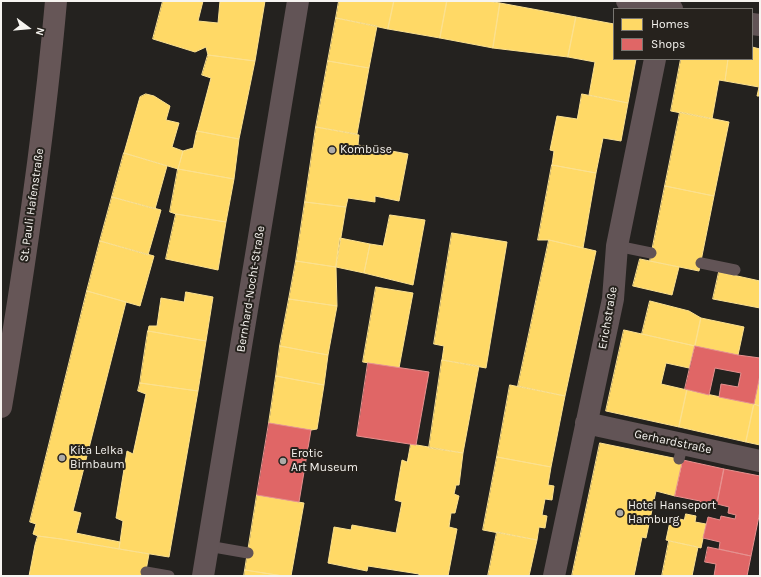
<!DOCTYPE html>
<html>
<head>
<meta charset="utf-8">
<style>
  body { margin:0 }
  #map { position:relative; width:761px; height:577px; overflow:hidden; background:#24221f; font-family:Karla,sans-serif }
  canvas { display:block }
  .frame { position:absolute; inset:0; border:2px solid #f6f4f0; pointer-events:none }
  .legend { position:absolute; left:613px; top:8px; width:140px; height:52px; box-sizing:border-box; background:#26221d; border:1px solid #797671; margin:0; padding:5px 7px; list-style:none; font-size:12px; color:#f6f4f0 }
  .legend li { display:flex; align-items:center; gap:8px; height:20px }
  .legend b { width:20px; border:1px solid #797671 }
  .north { position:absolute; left:8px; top:8px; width:40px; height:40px; -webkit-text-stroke:3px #26221d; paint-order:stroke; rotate:106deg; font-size:11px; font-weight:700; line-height:16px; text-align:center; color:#f6f4f0 }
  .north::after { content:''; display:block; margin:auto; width:14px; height:18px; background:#f6f4f0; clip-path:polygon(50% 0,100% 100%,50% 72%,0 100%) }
</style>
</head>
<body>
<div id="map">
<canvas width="761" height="577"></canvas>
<div class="frame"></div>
<ul class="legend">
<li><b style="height:11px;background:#ffd966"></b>Homes</li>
<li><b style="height:11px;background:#e06666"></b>Shops</li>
</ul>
<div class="north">N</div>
</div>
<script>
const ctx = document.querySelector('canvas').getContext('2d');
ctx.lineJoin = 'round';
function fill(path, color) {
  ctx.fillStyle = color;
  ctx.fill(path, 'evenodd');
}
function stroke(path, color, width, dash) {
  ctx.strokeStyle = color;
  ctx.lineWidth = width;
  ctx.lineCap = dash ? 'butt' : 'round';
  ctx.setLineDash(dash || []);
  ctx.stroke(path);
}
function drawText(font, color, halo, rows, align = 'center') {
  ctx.font = font + ' Karla,sans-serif';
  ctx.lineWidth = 4;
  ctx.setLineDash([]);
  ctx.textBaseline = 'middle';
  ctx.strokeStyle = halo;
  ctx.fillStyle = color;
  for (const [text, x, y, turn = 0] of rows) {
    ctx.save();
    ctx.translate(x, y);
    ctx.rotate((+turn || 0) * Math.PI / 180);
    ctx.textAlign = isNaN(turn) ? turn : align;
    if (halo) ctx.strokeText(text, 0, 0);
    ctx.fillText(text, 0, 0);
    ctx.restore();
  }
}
const homes = new Path2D(`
  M163,1H203L198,21L218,23L220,1H265L255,61L208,55L206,47L195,52L153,39Z
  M339,1H394L388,29L336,18Z
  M394,1H447L440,38L388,29Z
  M447,1H487L500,3L493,48L440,38Z
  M500,3L576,17L568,57L493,48Z
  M576,17L614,24V59H636L628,103L589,95L595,62L568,57Z
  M336,18L377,26L369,68L328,61Z
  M752,47L760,49V96H757L759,87L725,81L728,59H752Z
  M208,55L255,61L239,139L197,131L211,78L202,75Z
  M681,59H728L725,81L719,80L712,119L671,111Z
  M328,61L369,68L357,134L316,127Z
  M146,94L154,96L170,106L166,120L179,123L172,147L183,151L178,169L124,153L140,97Z
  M582,94L628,103L621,141L603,138L596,173L552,165L554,151L550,150L557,116L577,119Z
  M680,112L729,122L714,196L665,186Z
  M316,127L359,135L358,145L408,154L399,201L375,196V202L348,198L346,207L305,202Z
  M197,131L239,139L234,179L178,169L183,151L193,148Z
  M124,153L167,166L155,209L112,197Z
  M552,165L596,173L583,248L549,240H538Z
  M178,169L234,179L226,222L176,214L170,212Z
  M665,186L714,196L699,271L650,261Z
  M112,197L161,210L148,255L100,241Z
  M305,202L346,207L336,267L296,261Z
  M176,214L226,222L218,270L166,259Z
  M390,215L425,220L413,285L364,273L370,244L383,246Z
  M452,233L507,242L486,368L442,360L444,346L434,344Z
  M340,238L370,244L364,273L336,267Z
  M549,240L596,251L565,396L518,386Z
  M100,241L154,256L140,306L87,291Z
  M640,259L679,267L672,295L633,286Z
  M296,261L336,267L337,306L289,299Z
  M719,272L760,281V308L713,299Z
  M376,287L413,293L399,368L363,362Z
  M87,291L126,302L73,511L81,513L76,533L120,542L119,549L61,539L38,536L33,534L36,524L30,522Z
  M186,292L213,297L206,341L148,331L149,326H157L161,298L184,302Z
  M289,299L337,306L328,355L280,346Z
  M650,301L689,311L701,318L695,346L642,334Z
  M701,318L744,327L738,355L695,346Z
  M624,330L695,346L689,368L666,363L661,384L687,390L679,427L606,411Z
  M148,331L206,341L198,391L140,383Z
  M280,346L328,355L324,385L276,376Z
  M442,360L479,366L463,453L429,448Z
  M760,375V399L759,406L754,404Z
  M276,376L324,385L317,429L311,430L269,423Z
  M140,383L198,391L169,557L119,549L123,521L116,518L127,451L133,454L146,394L138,391Z
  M510,385L565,396L551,467L497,457Z
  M687,390L754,404L746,442L679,427Z
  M754,404L760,406V445L746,442Z
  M600,443L683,460L675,496L656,491L646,538L642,537L634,576H572Z
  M411,444L463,453L459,485H456L454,494L459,496L455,513H451L449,527L457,529L448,576H419V574L368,566L367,571L328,563L334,527L351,530L352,525L396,533L402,502L395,500L402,460L407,462Z
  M497,457L551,467L548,485L554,486L552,500L545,499L542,515L547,516L545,528L539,527L537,540L483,530Z
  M257,495L304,503L291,576H283L245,570Z
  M686,514L696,516L695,522L706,524L701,548L666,540L671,517L684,520Z
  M497,532L537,540L529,576H488Z
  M38,536L61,539L149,554L145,576H29L35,545Z
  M669,541L698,547L692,576H662Z
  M245,570L283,576H244Z`);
fill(homes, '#ffd966');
stroke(homes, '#fce18f', 1);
const shops = new Path2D(`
  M695,346L738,355L760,358V375L754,404L719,397L721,384L738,387L741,373L715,368L709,395L685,389Z
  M368,363L429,372L416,445L357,436Z
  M269,423L311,430L299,502L257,495Z
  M683,460L724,469L717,504L711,503L710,507L700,505V501L675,496Z
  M724,469L760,476V511L751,556L719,549L720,542L703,538L708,517L720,520L721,516L735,519L736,515L728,513L729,507L717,504Z
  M708,547L751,556L747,576H714L716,564L705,562Z`);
fill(shops, '#e06666');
stroke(shops, '#e7918f', 1);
stroke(new Path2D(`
  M617,246L651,253
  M701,263L735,270
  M679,459L683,444
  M208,546L248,553
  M146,572L169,576`), '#625456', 11);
stroke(new Path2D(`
  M627,1L672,9
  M752,24L760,25
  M586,423L760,461
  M203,576L298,1
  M554,576L613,299L617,246L655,59`), '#625456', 22);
stroke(new Path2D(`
  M1,407C24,272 44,137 56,1`), '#665657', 22);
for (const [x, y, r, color] of [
  [332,150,4,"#acaaa7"],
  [62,458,4,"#acaaa7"],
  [283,461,4,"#acaaa7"],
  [620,513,4,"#acaaa7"]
]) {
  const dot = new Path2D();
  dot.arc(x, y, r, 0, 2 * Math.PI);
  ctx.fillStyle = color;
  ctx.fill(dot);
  stroke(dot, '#26221d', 1.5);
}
drawText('12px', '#f6f4f0', '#26221d', [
  ["Kombüse",340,150],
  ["Kita Lelka",70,451],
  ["Birnbaum",70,465],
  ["Erotic",291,454],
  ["Art Museum",291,468],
  ["Hotel Hanseport",628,506],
  ["Hamburg",628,520]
], 'left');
drawText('12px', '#f6f4f0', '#26221d', [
  ["St. Pauli Hafenstraße",32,205,-82],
  ["Bernhard-Nocht-Straße",251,289,-81],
  ["Erichstraße",608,318,-80],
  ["Gerhardstraße",673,442,12]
]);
</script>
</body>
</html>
